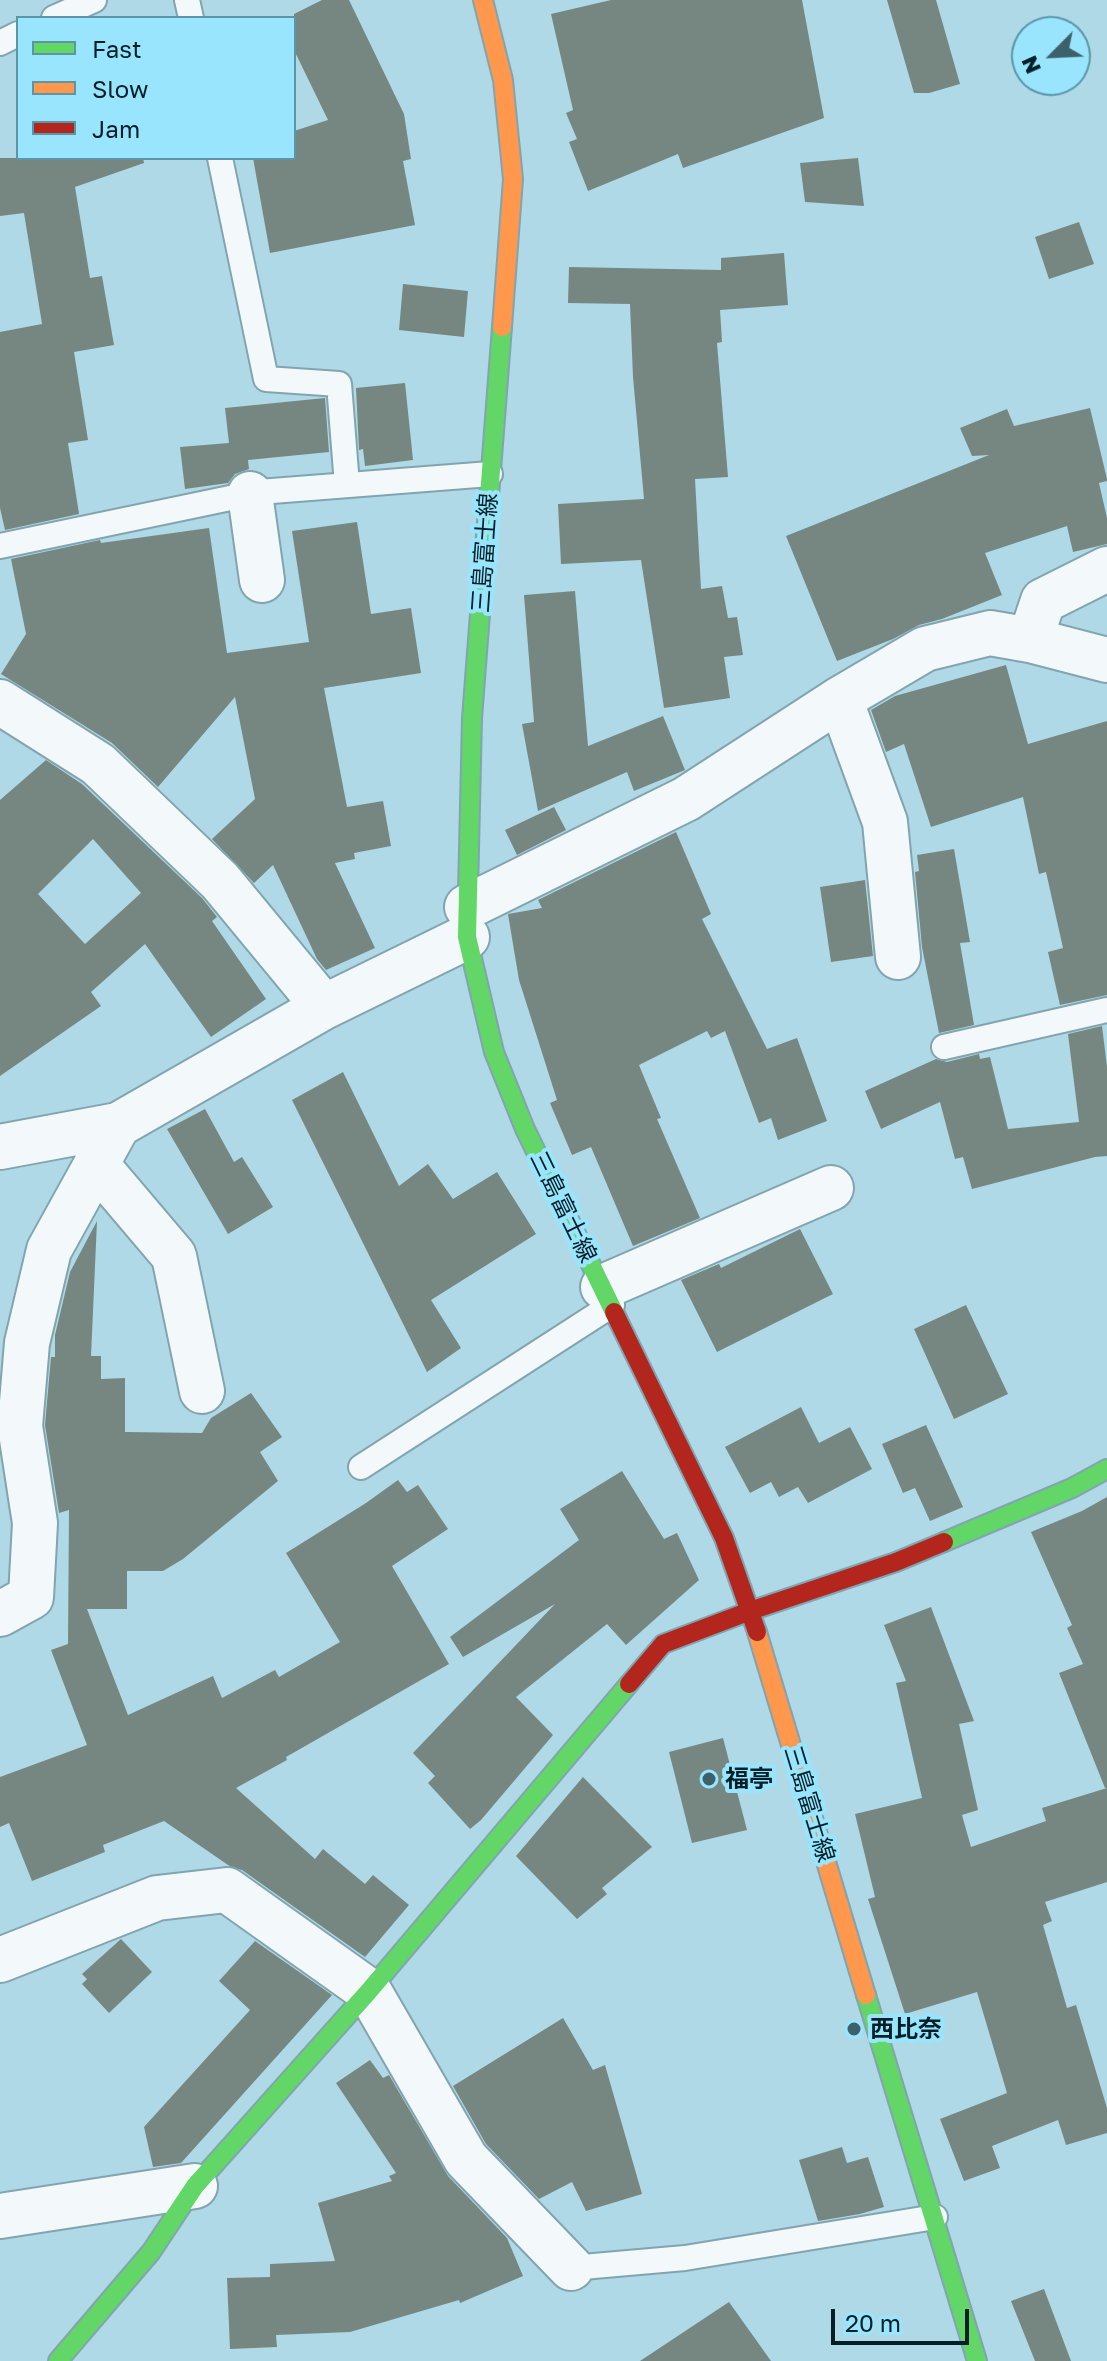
<!DOCTYPE html>
<html>
<head>
<meta charset="utf-8">
<style>
  body { margin:0 }
  #map { position:relative; width:1107px; height:2361px; overflow:hidden; background:#afd9e6; font-family:"Golos Text",sans-serif }
  canvas { display:block }
  .legend { position:absolute; left:16px; top:16px; width:280px; height:144px; box-sizing:border-box; background:#98e5fd; border:2px solid #5b96a8; margin:0; padding:10px 14px; list-style:none; font-size:24px; color:#002029 }
  .legend li { display:flex; align-items:center; gap:16px; height:40px }
  .legend b { width:40px; border:2px solid #5b96a8 }
  .north { position:absolute; left:1011px; top:16px; width:80px; height:80px; box-sizing:border-box; background:#98e5fd; border:2px solid #5b96a8; border-radius:50%; rotate:246deg; font-size:22px; font-weight:700; line-height:32px; text-align:center; color:#002029 }
  .north::after { content:''; display:block; margin:auto; width:28px; height:36px; background:#3d616b; clip-path:polygon(50% 0,100% 100%,50% 72%,0 100%) }
  .scale { position:absolute; left:831px; top:2309px; width:138px; height:36px; box-sizing:border-box; border:4px solid #002029; border-top:0; padding-left:10px; font-size:24px; line-height:28px; white-space:nowrap; color:#002029; -webkit-text-stroke:6px #98e5fd; paint-order:stroke }
</style>
</head>
<body>
<div id="map">
<canvas width="1107" height="2361"></canvas>
<ul class="legend">
<li><b style="height:10px;background:#63d668"></b>Fast</li>
<li><b style="height:10px;background:#ff974d"></b>Slow</li>
<li><b style="height:10px;background:#b3261e"></b>Jam</li>
</ul>
<div class="north">N</div>
<div class="scale">20 m</div>
</div>
<script>
const ctx = document.querySelector('canvas').getContext('2d');
ctx.lineJoin = 'round';
function fill(path, color) {
  ctx.fillStyle = color;
  ctx.fill(path, 'evenodd');
}
function stroke(path, color, width, dash) {
  ctx.strokeStyle = color;
  ctx.lineWidth = width;
  ctx.lineCap = dash ? 'butt' : 'round';
  ctx.setLineDash(dash || []);
  ctx.stroke(path);
}
function drawText(font, color, halo, rows, align = 'center') {
  ctx.font = font + ' "Golos Text","Noto Sans JP",sans-serif';
  ctx.lineWidth = 8;
  ctx.setLineDash([]);
  ctx.textBaseline = 'middle';
  ctx.strokeStyle = halo;
  ctx.fillStyle = color;
  for (const [text, x, y, turn = 0] of rows) {
    ctx.save();
    ctx.translate(x, y);
    ctx.rotate((+turn || 0) * Math.PI / 180);
    ctx.textAlign = isNaN(turn) ? turn : align;
    if (halo) ctx.strokeText(text, 0, 0);
    ctx.fillText(text, 0, 0);
    ctx.restore();
  }
}
fill(new Path2D(`
  M322,0H349L404,114L411,159L403,161L415,225L270,253L253,158H294V131L328,120L294,50V14Z
  M611,0H802L824,118L683,168L678,154L588,191L569,142L577,139L566,113L573,110L551,14Z
  M887,0H936L960,84L929,93H914Z
  M0,158H143L144,163L75,187L90,278L102,276L114,345L74,352L88,440L68,443L79,514L5,530L0,508V332L42,324L24,213L0,216Z
  M858,158L864,206L805,202L800,163Z
  M1079,222L1094,264L1049,279L1035,237Z
  M784,253L788,305L720,310L722,342L717,343L728,477L695,479L701,589L722,586L728,618L737,617L743,655L724,657L730,698L664,708L641,560L561,564L558,504L644,499L633,377L630,304L568,303L569,267L721,270V258Z
  M403,284L468,291L464,337L399,330Z
  M405,383L413,460L365,466L363,449L359,450L356,388Z
  M325,398L329,452L248,460L249,469L235,474L228,483L185,489L180,447L229,443L225,408Z
  M1090,408L1107,479V481L1099,483L1107,518V544L1073,552L1067,526L985,553L1002,595L942,619L919,625L893,639L837,661L786,536L989,455L972,456L960,428L1007,409L1014,426Z
  M357,522L371,614L411,608L421,673L324,688L347,807L383,801L391,846L354,853L355,859L335,863L375,948L326,970L317,959L273,865L254,883L212,839L255,799L235,697L158,787L112,743L1,674L26,634L11,559L100,540L101,543L209,528L227,653L309,642L292,531Z
  M575,591L588,746L663,716L685,770L634,791L627,772L538,811L522,724L534,722L524,595Z
  M1006,665L1028,744L1107,721V995L1060,1005L1048,952L1063,948L1046,872L1039,874L1023,797L931,827L904,744L886,752L871,710L895,696Z
  M46,760L82,784L202,898L217,917L212,921L266,999L211,1037L145,944L91,992L101,1006L0,1076V800ZM93,839L141,893L85,944L38,894Z
  M554,807L566,830L517,855L505,830Z
  M676,832L711,914L702,919L767,1049L797,1038L827,1121L778,1140L771,1118L759,1123L725,1031L711,1038L707,1031L639,1065L661,1118L657,1119L700,1218L633,1246L591,1147L572,1155L550,1103L557,1100L519,980L508,914L542,908L538,900Z
  M954,849L970,942L960,943L974,1025L939,1033L922,947L915,872L919,871L917,855Z
  M865,880L873,956L831,962L820,887Z
  M1102,1026L1107,1067V1156L1095,1157L972,1189L963,1157L955,1159L940,1102L881,1129L865,1091L936,1059L947,1062L979,1054L980,1059L990,1057L1008,1129L1079,1122L1068,1034Z
  M343,1072L399,1186L428,1164L453,1199L497,1172L536,1234L431,1300L461,1348L427,1372L292,1100Z
  M205,1109L234,1162L242,1157L273,1207L228,1234L167,1129Z
  M97,1221L91,1356H101V1379L125,1378V1432L202,1433L211,1418L251,1393L282,1437L260,1452L278,1481L183,1559L163,1571H127V1609H87L128,1715L213,1676L222,1698L275,1670L279,1677L340,1642L286,1553L366,1503L398,1480L407,1492L418,1485L448,1529L392,1566L449,1664L286,1757L287,1760L236,1788L315,1859L323,1849L365,1884L373,1875L409,1905L365,1957L242,1870L231,1867L164,1821L103,1845L105,1852L32,1881L9,1823L0,1827V1777L87,1745L51,1650L68,1644L69,1510L59,1513L45,1425L51,1357H55V1335L70,1272Z
  M800,1229L833,1294L717,1352L681,1280L719,1264L721,1268Z
  M966,1305L1008,1394L954,1419L914,1329Z
  M801,1407L819,1443L850,1427L872,1469L808,1503L798,1487L779,1497L771,1482L750,1493L725,1447Z
  M926,1425L963,1507L930,1521L915,1488L903,1493L882,1444Z
  M622,1471L664,1539L677,1533L699,1580L626,1645L607,1624L516,1697L553,1735L481,1820L470,1829L428,1783L435,1776L413,1753L555,1604L463,1657L450,1637L579,1540L560,1509Z
  M1107,1497V1788H1105L1059,1673L1083,1664L1067,1628L1072,1625L1031,1532L1082,1511Z
  M931,1607L974,1721L959,1724L978,1810L962,1815L971,1847L1046,1821L1042,1808L1107,1788V1882L1045,1902L1052,1921L1043,1925L1067,2008L1076,2005L1107,2108V2133L1066,2145L1058,2120L992,2146L1000,2168L964,2181L940,2119L1007,2093L977,1992L905,2014L868,1899L875,1897L855,1814L922,1798L896,1683L906,1681L884,1625Z
  M723,1738L747,1830L692,1843L669,1752Z
  M583,1777L652,1847L602,1888L607,1894L577,1919L516,1856Z
  M121,1939L152,1972L109,2013L82,1984L87,1979L82,1974Z
  M255,1941L332,1995L181,2163L153,2167L144,2127L250,2010L219,1981Z
  M563,2018L593,2070L605,2065L642,2194L586,2211L572,2182L539,2199L486,2144L453,2086Z
  M370,2060L383,2078L389,2075L448,2176L507,2238L523,2276L460,2303L459,2300L350,2332L276,2335L277,2347L230,2349L227,2278L270,2277V2264L335,2261L318,2203L392,2181L389,2176L396,2173L336,2083Z
  M842,2147L847,2163L868,2157L884,2207L860,2214L818,2221L799,2160Z
  M1044,2289L1071,2361H1035L1011,2301Z
  M729,2302L771,2361H640Z`), '#768781');
const lane = new Path2D(`
  M187,0L191,18
  M54,18L94,0
  M0,43L18,34
  M220,158L266,379L339,384L347,485
  M0,546L259,492L490,474
  M944,1047L1107,1010
  M361,1467L612,1305
  M571,2268L685,2258L935,2217`);
const street = new Path2D(`
  M250,494L262,580
  M1030,640L1043,601L1107,569
  M840,699L885,822L898,957
  M0,702L98,764L220,881L324,1007
  M467,907L686,799L840,699L925,649L990,633L1030,640L1107,660
  M0,1147L118,1125L324,1007L467,937
  M96,1164L174,1256L202,1391
  M603,1287L831,1188
  M0,1614L31,1597L35,1523L20,1426L27,1343L49,1250L118,1125
  M0,1960L157,1898L227,1890L369,1991L466,2159L571,2268
  M0,2216L195,2186`);
const fast = new Path2D(`
  M502,327L472,718L467,937L494,1052L525,1129L614,1312
  M944,1542L1072,1488L1107,1469
  M866,1995L977,2361
  M58,2361L151,2252L195,2186L369,1991L629,1684`);
const slow = new Path2D(`
  M483,0L503,80L513,179L502,327
  M757,1632L866,1995`);
const jam = new Path2D(`
  M614,1312L724,1538L757,1632
  M629,1684L663,1644L750,1611L896,1562L944,1542`);
stroke(lane, '#82a4af', 28);
stroke(street, '#82a4af', 48);
stroke(fast, '#82a4af', 22);
stroke(slow, '#82a4af', 22);
stroke(jam, '#82a4af', 22);
stroke(lane, '#f3f9fb', 24);
stroke(street, '#f3f9fb', 44);
stroke(fast, '#63d668', 18);
stroke(slow, '#ff974d', 18);
stroke(jam, '#b3261e', 18);
for (const [x, y, r, color] of [
  [709,1779,8,"#3d616b"],
  [854,2029,8,"#3d616b"]
]) {
  const dot = new Path2D();
  dot.arc(x, y, r, 0, 2 * Math.PI);
  ctx.fillStyle = color;
  ctx.fill(dot);
  stroke(dot, '#98e5fd', 3);
}
drawText('24px', '#002029', '#98e5fd', [
  ["三島富士線",485,553,-86],
  ["三島富士線",563,1207,64],
  ["三島富士線",809,1804,73]
]);
drawText('bold 24px', '#002029', '#98e5fd', [
  ["福亭",725,1779],
  ["西比奈",870,2029]
], 'left');
</script>
</body>
</html>
